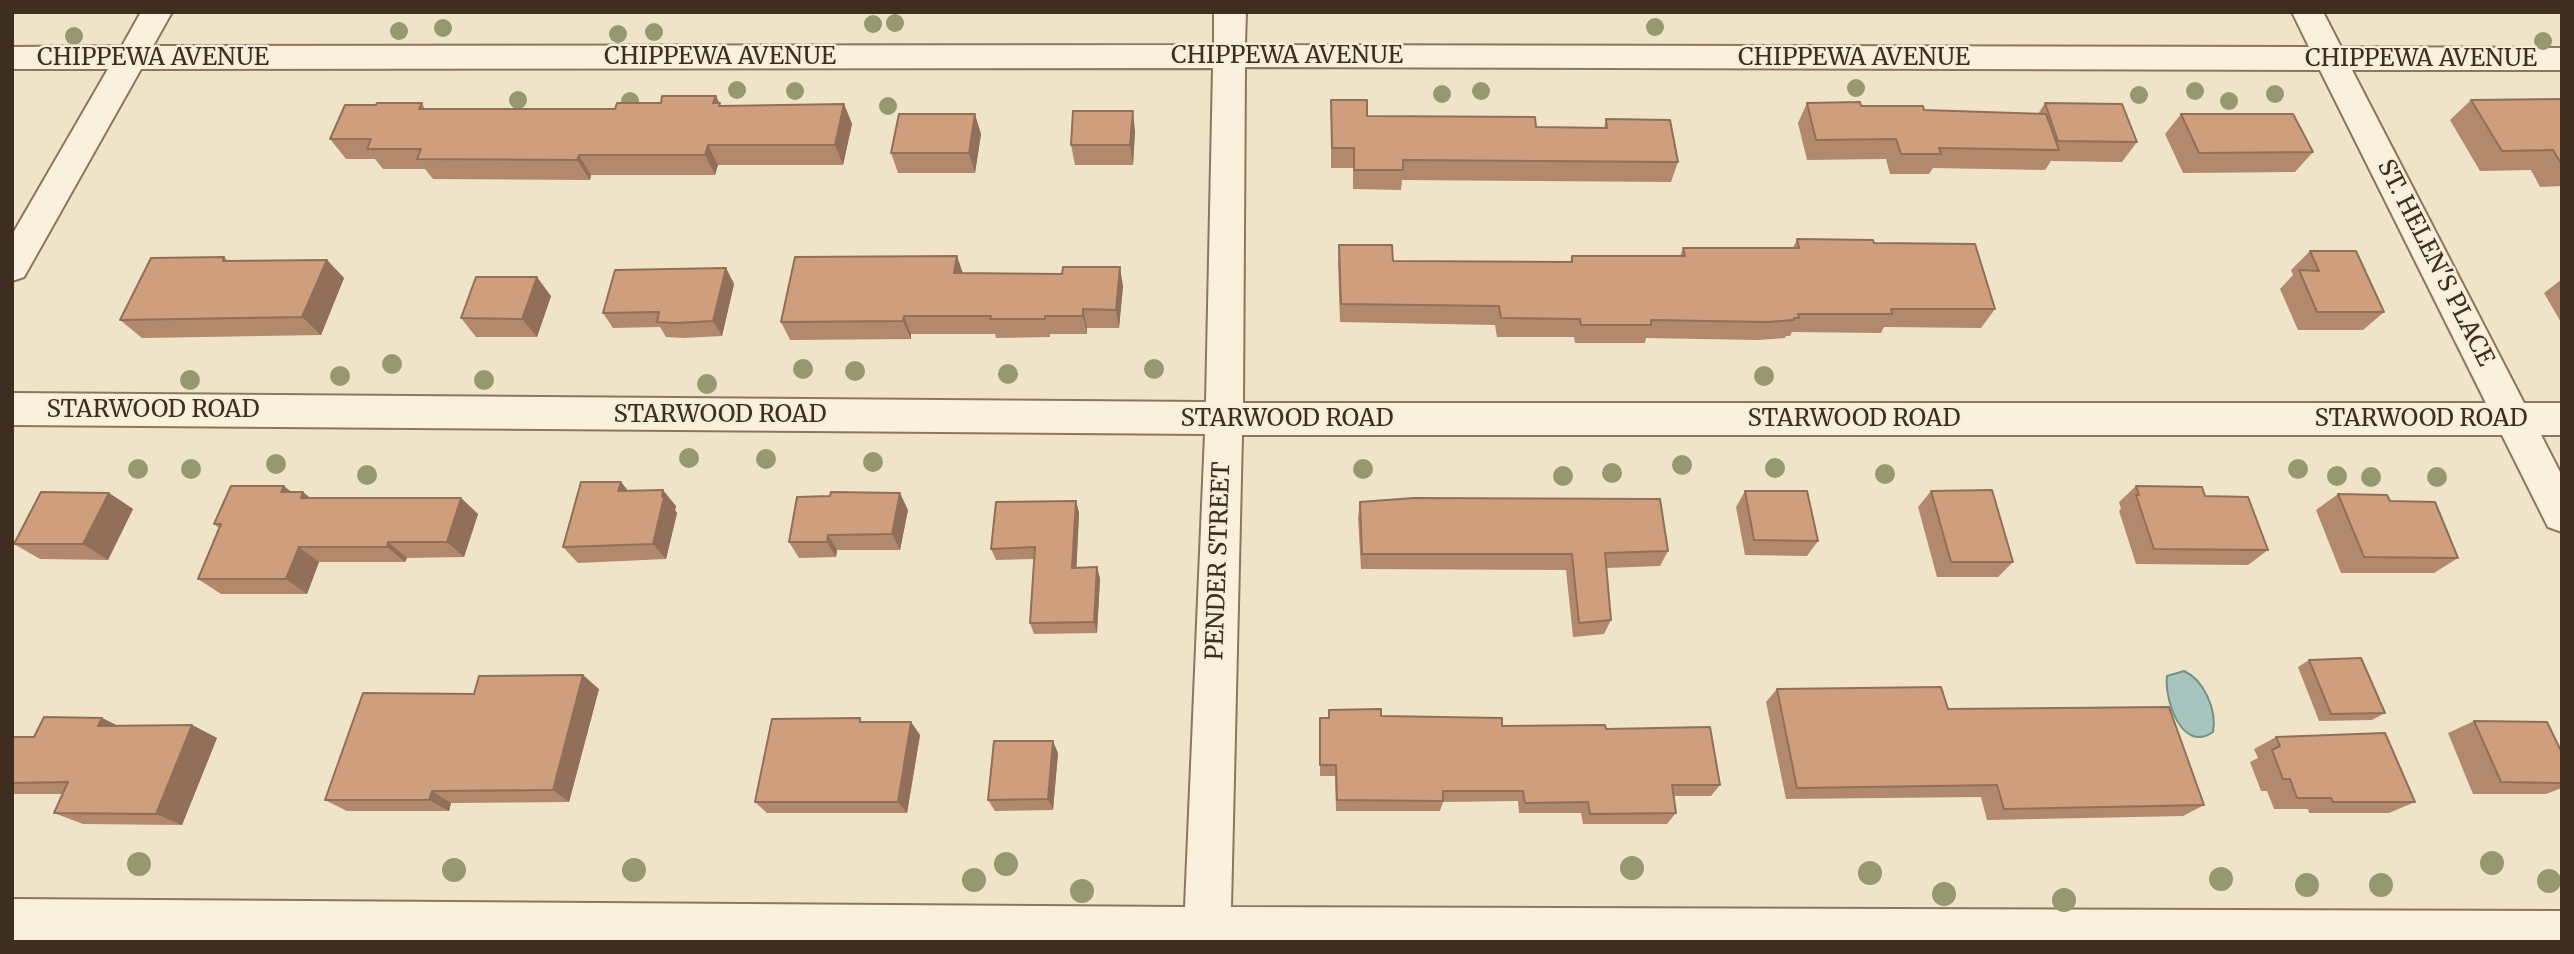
<!DOCTYPE html>
<html>
<head>
<meta charset="utf-8">
<style>
  body { margin:0 }
  #map { position:relative; width:2574px; height:954px; overflow:hidden; background:#f0e4c8; font-family:Merriweather,serif }
  canvas { display:block }
  .frame { position:absolute; inset:0; border:14px solid #3d2e20; pointer-events:none }
</style>
</head>
<body>
<div id="map">
<canvas width="2574" height="954"></canvas>
<div class="frame"></div>
</div>
<script>
const ctx = document.querySelector('canvas').getContext('2d');
ctx.lineJoin = 'round';
function fill(path, color) {
  ctx.fillStyle = color;
  ctx.fill(path, 'evenodd');
}
function stroke(path, color, width, dash) {
  ctx.strokeStyle = color;
  ctx.lineWidth = width;
  ctx.lineCap = dash ? 'butt' : 'round';
  ctx.setLineDash(dash || []);
  ctx.stroke(path);
}
function drawText(font, color, halo, rows, align = 'center') {
  ctx.font = font + ' Merriweather,serif';
  ctx.lineWidth = 5;
  ctx.setLineDash([]);
  ctx.textBaseline = 'middle';
  ctx.strokeStyle = halo;
  ctx.fillStyle = color;
  for (const [text, x, y, turn = 0] of rows) {
    ctx.save();
    ctx.translate(x, y);
    ctx.rotate((+turn || 0) * Math.PI / 180);
    ctx.textAlign = isNaN(turn) ? turn : align;
    if (halo) ctx.strokeText(text, 0, 0);
    ctx.fillText(text, 0, 0);
    ctx.restore();
  }
}
const water = new Path2D(`
  M2184,671C2204,680 2217,710 2213,732C2182,754 2164,699 2167,676Z`);
fill(water, '#a9c4bc');
stroke(water, '#6f938a', 2);
const minor = new Path2D(`
  M141,12H172L153,46L1214,45V12H1246L1245,45L2309,47L2292,12H2323L2341,47L2562,48V70H2352L2524,403H2562V435H2541L2562,476V532L2548,527L2502,435H1242L1231,907L2562,911V942H12V899L1185,907L1205,434L12,425V393L1206,402L1213,68L141,69L24,277L12,281V235L108,69H12V47L122,46ZM1245,67L2320,70L2486,403H1243Z`);
stroke(minor, '#8d765c', 4);
fill(minor, '#faf1dc');
ctx.fillStyle = '#96986f';
for (const [x, y, r] of [
  [895,23,9],
  [873,24,9],
  [1655,27,9],
  [443,28,9],
  [399,31,9],
  [654,32,9],
  [618,34,9],
  [74,36,9],
  [2543,41,9],
  [1856,88,9],
  [737,90,9],
  [795,91,9],
  [1481,91,9],
  [2195,91,9],
  [1442,94,9],
  [2275,94,9],
  [2139,95,9],
  [518,100,9],
  [630,101,9],
  [2229,101,9],
  [888,106,9],
  [392,364,10],
  [803,369,10],
  [1154,369,10],
  [855,371,10],
  [1008,374,10],
  [340,376,10],
  [1764,376,10],
  [190,380,10],
  [484,380,10],
  [707,384,10],
  [689,458,10],
  [766,459,10],
  [873,462,10],
  [276,464,10],
  [1682,465,10],
  [1775,468,10],
  [138,469,10],
  [191,469,10],
  [1363,469,10],
  [2298,469,10],
  [1612,473,10],
  [1885,474,10],
  [367,475,10],
  [1563,476,10],
  [2337,476,10],
  [2371,477,10],
  [2437,477,10],
  [2492,863,12],
  [139,864,12],
  [1006,864,12],
  [1632,868,12],
  [454,870,12],
  [634,870,12],
  [1870,873,12],
  [2221,879,12],
  [974,880,12],
  [2549,881,12],
  [2307,885,12],
  [2381,885,12],
  [1082,891,12],
  [1944,894,12],
  [2064,900,12]
]) {
  ctx.beginPath();
  ctx.arc(x, y, r, 0, 2 * Math.PI);
  ctx.fill();
}
fill(new Path2D(`
  M716,96L721,106L844,104L852,124L843,165H718L715,175H591L590,180L433,179L425,169H383L375,159H346L330,139L422,103L425,109H615Z
  M2562,99V186L2540,187L2531,170L2480,171L2450,120L2471,100Z
  M1331,100L1367,116L1536,127L1604,128L1606,119L1678,162L1671,182L1402,180L1401,190L1353,189V168H1331Z
  M1807,103L1924,110L2038,114L2045,103L2137,142L2122,162L2051,161L2045,170L1933,168L1929,174H1890L1886,159L1807,160L1798,123Z
  M2181,114L2313,152L2295,172L2183,173L2165,134Z
  M1135,131L1133,165H1075L1071,145Z
  M981,134L975,173H898L891,153Z
  M1797,239L1874,243L1995,309L1981,328L1884,327L1881,333L1792,332L1790,336H1786L1785,338L1758,340L1646,338L1645,343H1575L1574,337H1497L1495,325L1340,322L1338,264L1339,245L1393,261L1570,262L1572,256H1680L1683,248H1793Z
  M2310,251L2384,312L2363,330H2298L2280,289L2293,275L2291,270Z
  M957,256L963,273L1123,286L1119,328H1087V334H1050V337L996,338L995,334H911V339L790,340L781,322Z
  M224,257L228,261L327,260L344,278L321,335L142,338L120,320Z
  M726,268L734,284L722,336L683,338L666,337L660,327L613,328L603,313Z
  M2562,279V324L2544,293Z
  M551,296L537,337H476L461,318Z
  M621,482L628,491L676,506L675,510L677,513L666,559L578,563L563,547Z
  M2136,486L2205,496L2268,550L2248,565L2136,564L2119,511L2121,509L2119,502Z
  M1745,491L1818,541L1807,556L1745,555L1736,507Z
  M1931,491L2013,562L1998,577H1937L1918,507Z
  M292,492L312,498H461L478,514L464,557L407,558L405,562H319L307,594H221L198,579L220,529L214,524Z
  M109,493L133,509L108,560L40,559L14,544Z
  M2338,494L2390,501L2458,558L2434,573H2341L2316,510Z
  M830,496L908,510L900,550H837L836,557L799,558L789,542Z
  M1076,501L1079,513L1076,568L1097,567L1100,579L1097,633L1034,634L1030,623L1034,559L996,560L991,549Z
  M1360,502L1668,551L1660,566L1606,568L1611,620L1604,634L1573,637L1566,570L1361,569L1358,518Z
  M2309,660L2385,713L2372,720L2319,721L2298,667Z
  M599,689L569,802L451,803L449,811H347L325,800L474,694Z
  M1777,689L1948,709L2204,805L2183,816L1987,820L1981,797L1786,799L1766,702Z
  M1381,716L1502,726L1606,729L1720,785L1711,796H1673L1676,813L1667,824H1583L1581,813H1519L1518,801L1443,802L1440,811H1336L1335,776H1320V718Z
  M102,718L118,726L192,725L217,738L182,825L83,824L54,813L63,794H12V737H34Z
  M2474,721L2562,753V788L2546,794H2473L2448,733Z
  M863,722H911L920,735L907,813H767L755,802Z
  M2276,737L2415,802L2389,813H2309L2308,809H2274L2267,791H2261L2250,762L2258,758L2254,749Z
  M1058,753L1053,810L995,811L988,800Z`), '#b2896c');
fill(new Path2D(`
  M716,96L729,124L713,103Z
  M844,104L852,124L843,165L835,145Z
  M1133,111L1135,131L1133,165L1130,145Z
  M975,114L981,134L975,173L969,153Z
  M708,145L718,165L715,175L705,155Z
  M579,155L591,175L590,180L577,160Z
  M957,256L963,275L954,273Z
  M327,260L344,278L321,335L302,317Z
  M1120,267L1123,286L1119,328L1116,310Z
  M726,268L734,284L722,336L713,321Z
  M537,277L551,296L537,337L522,319Z
  M1083,309L1087,328V334L1083,316Z
  M904,316L911,334V339L903,321Z
  M621,482L634,498L618,491Z
  M284,486L304,502L281,492Z
  M663,490L676,506L675,510L677,513L666,559L653,544Z
  M303,492L323,508L301,498Z
  M109,493L133,509L108,560L83,544Z
  M900,493L908,510L900,550L892,534Z
  M461,498L478,514L464,557L447,542Z
  M1076,501L1079,513L1076,579L1072,568Z
  M828,535L837,550L836,557L827,542Z
  M388,542L407,558L405,562L387,547Z
  M299,547L319,562L307,594L286,579Z
  M1097,567L1100,579L1097,633L1094,622Z
  M583,675L599,689L569,802L553,790Z
  M102,718L128,731L98,726Z
  M911,722L920,735L907,813L898,802Z
  M192,725L217,738L182,825L156,814Z
  M1053,741L1058,753L1053,810L1048,799Z
  M432,791L451,803L449,811L429,800Z`), '#916f58');
const building = new Path2D(`
  M662,96H716L713,103H720L719,106L844,104L835,145H708L705,155H579L577,160L417,159L421,149H367L371,139H330L345,105H376L377,103H422L419,109H615L617,103H661Z
  M2562,99V165L2553,150L2502,151L2471,100Z
  M1331,100H1367V116L1535,117L1536,127L1607,128L1606,119L1670,120L1678,162L1403,160V170H1354V148H1332Z
  M1860,102L1861,106H1923L1924,110L2046,114L2059,150L1939,148L1941,154H1901L1896,139L1816,140L1807,103Z
  M2045,103L2122,104L2137,142L2058,141Z
  M1073,111H1133L1130,145H1071Z
  M899,114H975L969,153H891Z
  M2181,114H2293L2313,152L2199,153Z
  M1797,239L1873,240L1874,243L1975,244L1995,309H1891L1892,314H1798L1799,318H1794V320L1767,322L1651,320V325H1581L1580,319L1501,318L1499,306L1341,304L1339,245H1392L1393,261L1572,262V256H1685L1683,248H1799Z
  M2310,251H2356L2384,312H2317L2299,270L2319,271Z
  M957,256L954,273L1062,274L1063,267H1120L1116,310L1083,309V316H1045V319H990L991,316H904L903,321L781,322L795,257Z
  M224,257L223,261L327,260L302,317L120,320L151,258Z
  M726,268L713,321L674,323L657,322L659,312L603,313L615,270Z
  M476,277H537L522,319L461,318Z
  M581,482H621L618,491L663,490L662,497H664L653,544L563,547Z
  M231,486H284L281,492H303L301,498H461L447,542H388L387,547H299L286,579H198L221,524H214Z
  M2136,486L2202,487L2205,496L2248,497L2268,550L2154,549L2136,495H2139Z
  M1992,490L2013,562H1951L1931,491Z
  M1745,491H1807L1818,541L1754,540Z
  M41,492L109,493L83,544H14Z
  M831,492L900,493L892,534L828,535L827,542H789L797,497L830,496Z
  M2338,494L2387,495L2390,501L2435,502L2458,558L2364,557Z
  M1414,498L1660,499L1668,551L1605,553L1611,620L1579,623L1572,554H1362L1360,502Z
  M1076,501L1072,568L1097,567L1094,622L1030,623L1035,547L991,549L996,502Z
  M2361,658L2385,713L2331,714L2309,660Z
  M583,675L553,790L432,791L429,800H325L363,693L474,694L479,676Z
  M1941,687L1948,709L2169,707L2204,805L2004,809L1997,785L1797,788L1777,689Z
  M1381,709V716L1502,718V726L1605,725L1606,729L1710,727L1720,785H1672L1676,813L1590,814L1588,802L1525,803L1523,791H1443V801L1337,800L1336,765H1320V718H1329V710Z
  M44,717L102,718L98,726L192,725L156,814L54,813L68,782L12,783V737H34Z
  M860,718V722H911L898,802H755L772,719Z
  M2474,721L2547,722L2562,753V783L2501,782Z
  M2385,733L2415,802H2333L2331,798H2297L2290,779H2283L2272,750L2280,746L2276,737Z
  M994,741H1053L1048,799L988,800Z`);
fill(building, '#cf9f7d');
stroke(building, '#916f58', 2);
drawText('24px', '#3d2e20', '#f7eed8', [
  ["CHIPPEWA AVENUE",1287,56],
  ["CHIPPEWA AVENUE",720,57],
  ["CHIPPEWA AVENUE",153,58],
  ["CHIPPEWA AVENUE",1854,58],
  ["CHIPPEWA AVENUE",2421,59],
  ["ST. HELEN'S PLACE",2435,263,63],
  ["STARWOOD ROAD",153,410],
  ["STARWOOD ROAD",720,415],
  ["STARWOOD ROAD",1287,419],
  ["STARWOOD ROAD",1854,419],
  ["STARWOOD ROAD",2421,419],
  ["PENDER STREET",1219,561,-88]
]);
</script>
</body>
</html>
